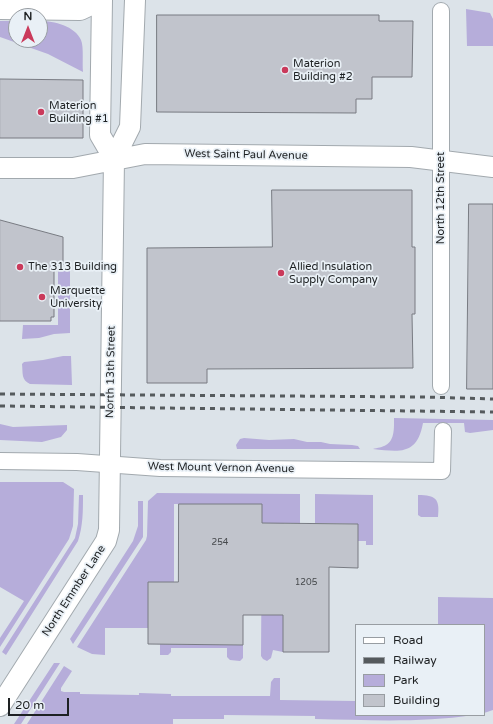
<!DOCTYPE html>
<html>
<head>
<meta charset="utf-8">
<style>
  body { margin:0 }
  #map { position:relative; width:493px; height:724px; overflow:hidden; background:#dce3e9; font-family:"Varela Round",sans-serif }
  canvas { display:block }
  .legend { position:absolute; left:355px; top:624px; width:130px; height:92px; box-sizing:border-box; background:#e9f0f6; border:1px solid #989da2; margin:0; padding:5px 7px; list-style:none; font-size:12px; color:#1e2123 }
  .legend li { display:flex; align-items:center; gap:8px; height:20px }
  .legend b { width:20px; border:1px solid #989da2 }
  .north { position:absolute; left:8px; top:8px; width:40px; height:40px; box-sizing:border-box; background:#e9f0f6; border:1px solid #989da2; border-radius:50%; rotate:0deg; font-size:11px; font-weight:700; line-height:16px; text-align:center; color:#1e2123 }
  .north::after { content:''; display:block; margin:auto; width:14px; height:18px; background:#ca3a5b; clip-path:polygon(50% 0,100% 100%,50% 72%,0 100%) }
  .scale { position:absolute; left:8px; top:698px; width:61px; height:18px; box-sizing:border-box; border:2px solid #1e2123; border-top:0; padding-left:5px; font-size:12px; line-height:14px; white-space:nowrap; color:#1e2123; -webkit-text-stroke:3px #e9f0f6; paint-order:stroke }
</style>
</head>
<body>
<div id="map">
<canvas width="493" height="724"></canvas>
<ul class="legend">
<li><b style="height:5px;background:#fff"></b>Road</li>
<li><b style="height:5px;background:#555a5d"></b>Railway</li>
<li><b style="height:11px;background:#b6adda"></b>Park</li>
<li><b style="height:11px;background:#c1c4cc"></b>Building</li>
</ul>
<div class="north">N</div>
<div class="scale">20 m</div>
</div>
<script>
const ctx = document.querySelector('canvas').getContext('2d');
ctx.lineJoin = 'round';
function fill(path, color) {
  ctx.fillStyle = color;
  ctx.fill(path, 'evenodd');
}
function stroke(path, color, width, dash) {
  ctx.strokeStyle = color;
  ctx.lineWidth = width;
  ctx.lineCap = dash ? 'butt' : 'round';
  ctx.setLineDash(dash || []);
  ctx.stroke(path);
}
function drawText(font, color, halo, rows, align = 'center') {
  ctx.font = font + ' "Varela Round",sans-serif';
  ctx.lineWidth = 3.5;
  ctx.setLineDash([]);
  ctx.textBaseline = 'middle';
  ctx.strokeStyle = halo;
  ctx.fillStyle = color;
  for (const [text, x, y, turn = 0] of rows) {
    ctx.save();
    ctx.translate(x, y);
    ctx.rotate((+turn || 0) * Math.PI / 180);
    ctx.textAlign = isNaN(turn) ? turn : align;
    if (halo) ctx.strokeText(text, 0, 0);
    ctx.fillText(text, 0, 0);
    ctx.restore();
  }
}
fill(new Path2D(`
  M466,9L490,13L493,19V46H467Z
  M0,21H16V40H40V21C54,21 75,26 81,40C84,47 82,64 83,72L48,54L0,37Z
  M58,269H70V333L54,334L39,338L22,339L23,325H58Z
  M63,356H71L72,385L30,384C21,380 23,373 22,364L24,362L43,360Z
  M394,418L493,420V430L470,433L465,432L464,423H423C417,455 401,452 373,449C377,448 383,447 386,445C395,440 394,427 394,418Z
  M0,424L13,427L67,425V430L61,437L42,442L0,440Z
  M244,438L269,440L294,439L307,442H321L330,444L352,445L358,446L360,449H237L236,445L240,439Z
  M0,482H63L74,489L73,526L69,539L0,647V638L24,601L0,587Z
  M157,493L300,494V523H284L283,652L273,650L271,658L267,661L263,659L261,656L262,504H174V582H148V628H105V655L92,654L77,647L146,540L147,536L148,501Z
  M315,494L373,495V545H366V541H358V524L315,523Z
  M79,495H83C83,511 83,526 78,541L6,655L2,652L75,538L78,524Z
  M418,495C436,495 440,499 438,517H421L418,515Z
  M138,501H143V537L73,644L70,639L133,541L138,526Z
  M438,597L493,598V710L484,713V625H438Z
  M160,644L243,645V658L240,661L230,660L227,657V648H171V652L168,655H160Z
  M54,663H60L21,724H14Z
  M64,666L72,671L61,688V691L64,692H80V694L139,695V693L171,694V696H270L271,682L274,678H280V700L356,701V715H473C421,723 367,720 315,719V716L224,715V719H173V724H27Z`), '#b6adda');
const building = new Path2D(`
  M157,15H379V21H413L412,77H372V99H356V113L157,112Z
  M0,79L83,80V138H0Z
  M272,190H412V247H415V314H412L413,368L207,369V383H147V248L272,247Z
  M469,204H493V389H467Z
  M0,220L63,237V265H54V317H51V321H0Z
  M179,504H262V523L358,524V568L329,567V652H283V615H243V645L148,644V582H178Z`);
fill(building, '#c1c4cc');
stroke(building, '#787b82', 1);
const minor = new Path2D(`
  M441,386V11
  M0,461L77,462L160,468L442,471L443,431`);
const tertiary = new Path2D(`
  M102,0L100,135L114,159
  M0,168H73L145,154L411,157L493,167
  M0,706L106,541L109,530L114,159L130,127L135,0`);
const motorway = new Path2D(`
  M0,8L80,9L99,0`);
stroke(minor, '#a2a9ae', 18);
stroke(tertiary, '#a2a9ae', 22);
stroke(motorway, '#a2a9ae', 24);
stroke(minor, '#fff', 16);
stroke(tertiary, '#fff', 20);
stroke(motorway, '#fff', 22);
stroke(new Path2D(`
  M0,394L425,397L493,399
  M0,406L493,412`), '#555a5d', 3, [5, 5]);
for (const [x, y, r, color] of [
  [285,70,4,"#ca3a5b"],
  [41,112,4,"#ca3a5b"],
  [20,267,4,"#ca3a5b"],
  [281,273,4,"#ca3a5b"],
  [42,297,4,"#ca3a5b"]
]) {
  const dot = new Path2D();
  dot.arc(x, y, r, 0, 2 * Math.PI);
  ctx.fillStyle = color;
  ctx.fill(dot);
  stroke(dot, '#e9f0f6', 1.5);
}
drawText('9px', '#474a4d', null, [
  ["254",220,543],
  ["1205",306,583]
]);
drawText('11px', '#1e2123', '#e9f0f6', [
  ["Materion",293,64],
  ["Building #2",293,77],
  ["Materion",49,106],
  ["Building #1",49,119],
  ["The 313 Building",28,267],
  ["Allied Insulation",289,267],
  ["Supply Company",289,280],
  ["Marquette",50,291],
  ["University",50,304]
], 'left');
drawText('11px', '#1e2123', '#e9f0f6', [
  ["West Saint Paul Avenue",246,155,1],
  ["North 12th Street",441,198,-90],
  ["North 13th Street",111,372,-89],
  ["West Mount Vernon Avenue",221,468,1],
  ["North Emmber Lane",74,591,-57]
]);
</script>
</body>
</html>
